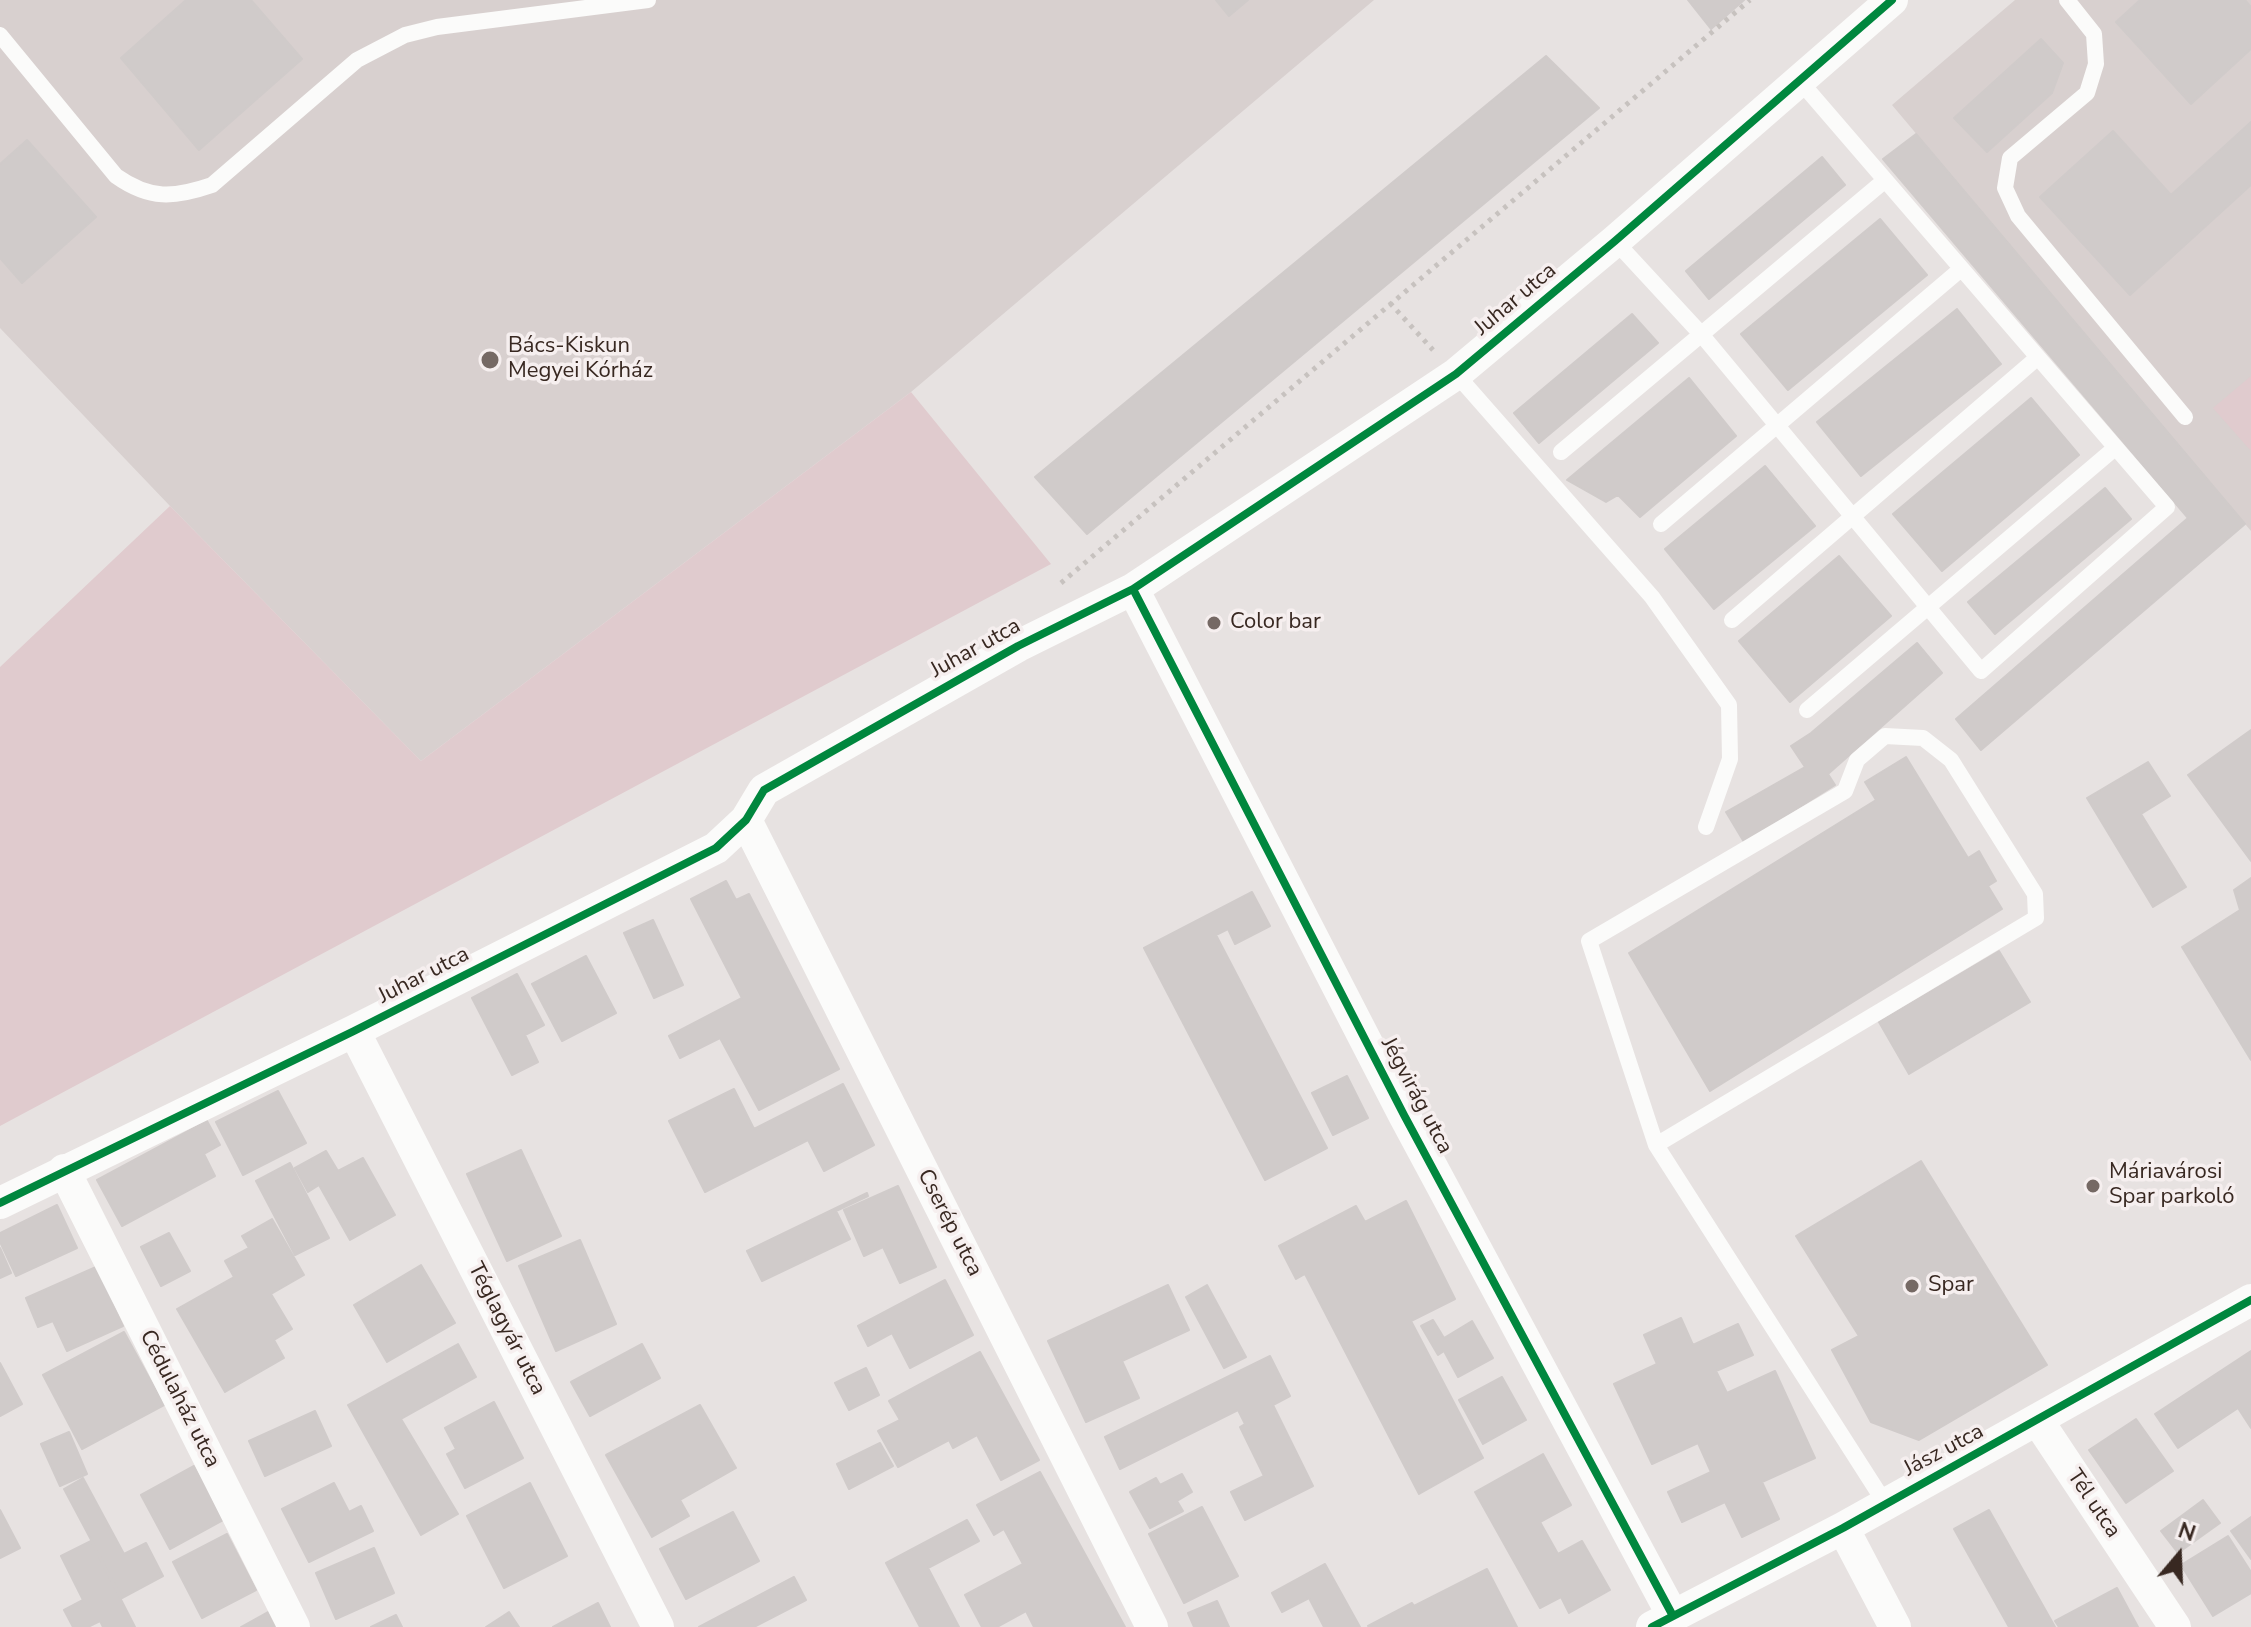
<!DOCTYPE html>
<html>
<head>
<meta charset="utf-8">
<style>
  body { margin:0 }
  #map { position:relative; width:2251px; height:1627px; overflow:hidden; background:#e7e2e1; font-family:"Nunito Sans",sans-serif }
  canvas { display:block }
  .north { position:absolute; left:2139px; top:1515px; width:80px; height:80px; -webkit-text-stroke:6px #f6efef; paint-order:stroke; rotate:19deg; font-size:22px; font-weight:700; line-height:32px; text-align:center; color:#382821 }
  .north::after { content:''; display:block; margin:auto; width:28px; height:36px; background:#382821; clip-path:polygon(50% 0,100% 100%,50% 72%,0 100%) }
</style>
</head>
<body>
<div id="map">
<canvas width="2251" height="1627"></canvas>
<div class="north">N</div>
</div>
<script>
const ctx = document.querySelector('canvas').getContext('2d');
ctx.lineJoin = 'round';
function fill(path, color) {
  ctx.fillStyle = color;
  ctx.fill(path, 'evenodd');
}
function stroke(path, color, width, dash) {
  ctx.strokeStyle = color;
  ctx.lineWidth = width;
  ctx.lineCap = dash ? 'butt' : 'round';
  ctx.setLineDash(dash || []);
  ctx.stroke(path);
}
function drawText(font, color, halo, rows, align = 'center') {
  ctx.font = font + ' "Nunito Sans",sans-serif';
  ctx.lineWidth = 7;
  ctx.setLineDash([]);
  ctx.textBaseline = 'middle';
  ctx.strokeStyle = halo;
  ctx.fillStyle = color;
  for (const [text, x, y, turn = 0] of rows) {
    ctx.save();
    ctx.translate(x, y);
    ctx.rotate((+turn || 0) * Math.PI / 180);
    ctx.textAlign = isNaN(turn) ? turn : align;
    if (halo) ctx.strokeText(text, 0, 0);
    ctx.fillText(text, 0, 0);
    ctx.restore();
  }
}
fill(new Path2D(`
  M0,0H1374L911,392L421,761L170,506L0,328Z
  M2015,0H2251V531L1892,105Z`), '#d8d0cf');
fill(new Path2D(`
  M2251,376V451L2213,408Z
  M911,392L1051,564L0,1126V667L170,506L421,761Z`), '#e0cbce');
const building = new Path2D(`
  M186,0H251L302,59L199,150L121,58Z
  M1216,0H1248L1229,16Z
  M1688,0H1744L1711,29Z
  M2140,0H2245L2251,7V49L2191,104L2116,22Z
  M2041,39L2063,63L2052,93L1987,152L1954,118Z
  M1546,56L1599,108L1087,534L1035,477Z
  M2251,122V185L2130,295L2040,197L2113,131L2171,195Z
  M1916,134L2245,524L1981,750L1956,719L2188,518L1883,159Z
  M27,140L96,217L22,283L0,258V164Z
  M1822,157L1845,185L1709,299L1686,271Z
  M1880,219L1927,275L1788,390L1741,334Z
  M1957,309L2001,364L1861,476L1817,422Z
  M1632,314L1658,343L1539,443L1514,413Z
  M1689,378L1736,436L1640,517L1618,495L1606,502L1567,480Z
  M2031,398L2079,455L1942,571L1893,514Z
  M1765,466L1815,526L1714,609L1665,549Z
  M2105,488L2131,519L1995,634L1968,602Z
  M1839,556L1891,616L1790,702L1739,641Z
  M1917,643L1942,673L1828,774L1835,785L1744,842L1726,812L1805,767L1791,746L1811,733Z
  M2251,730V861L2188,775Z
  M1906,757L1968,858L1979,851L1996,881L1988,886L2002,909L1710,1091L1629,953L1876,800L1865,782Z
  M2148,762L2170,796L2141,814L2186,887L2153,907L2087,798Z
  M2251,878V1060L2182,947L2240,910L2234,890Z
  M726,881L736,900L749,894L839,1069L759,1110L720,1038L680,1058L669,1036L742,998L691,899Z
  M1252,892L1270,926L1235,944L1228,929L1216,935L1327,1148L1265,1180L1144,948Z
  M653,920L683,985L654,998L624,933Z
  M1999,951L2030,1002L1909,1074L1879,1022Z
  M586,956L616,1013L562,1041L532,984Z
  M517,974L544,1025L525,1035L538,1062L512,1075L472,998Z
  M1347,1076L1368,1118L1333,1135L1312,1093Z
  M843,1084L874,1145L824,1171L808,1140L705,1192L669,1121L734,1089L754,1129Z
  M278,1091L306,1143L243,1175L216,1122Z
  M207,1121L220,1145L204,1154L215,1176L122,1226L97,1180Z
  M521,1150L561,1236L507,1261L467,1174Z
  M326,1151L338,1171L363,1158L395,1215L350,1240L319,1185L308,1192L295,1168Z
  M1921,1161L2047,1365L1919,1440L1871,1422L1832,1350L1859,1336L1796,1236Z
  M290,1163L329,1238L295,1255L256,1181Z
  M898,1186L936,1267L900,1283L883,1247L864,1256L844,1210Z
  M867,1193L868,1196L836,1211L850,1239L762,1281L747,1251Z
  M1406,1201L1455,1299L1411,1321L1483,1458L1419,1494L1305,1274L1296,1279L1279,1246L1356,1206L1365,1222Z
  M57,1205L77,1248L16,1276L0,1242V1233Z
  M272,1219L304,1275L271,1294L292,1329L274,1340L284,1358L225,1392L177,1309L234,1277L225,1261L249,1248L242,1236Z
  M169,1233L190,1271L161,1286L141,1247Z
  M580,1240L616,1324L556,1351L519,1266Z
  M0,1248L11,1273L0,1278Z
  M421,1265L455,1323L387,1362L354,1305Z
  M96,1267L123,1326L67,1351L53,1321L38,1327L26,1298Z
  M945,1280L973,1335L910,1368L892,1333L868,1346L858,1326Z
  M1168,1285L1189,1330L1122,1361L1139,1398L1086,1422L1048,1341Z
  M1207,1285L1246,1357L1224,1368L1186,1297Z
  M1681,1318L1693,1345L1738,1324L1753,1355L1716,1371L1727,1393L1775,1371L1815,1458L1762,1482L1779,1519L1742,1537L1725,1502L1682,1522L1668,1492L1711,1472L1698,1443L1652,1464L1614,1384L1657,1364L1644,1335Z
  M1433,1320L1444,1338L1472,1321L1493,1358L1458,1377L1444,1351L1438,1355L1421,1326Z
  M124,1332L164,1405L82,1449L43,1375Z
  M458,1344L476,1377L401,1419L458,1514L421,1535L348,1405Z
  M642,1344L660,1378L590,1416L571,1382Z
  M2251,1351V1428L2238,1408L2178,1448L2155,1414Z
  M980,1352L1039,1460L1001,1480L977,1435L953,1448L949,1440L898,1467L878,1431L900,1420L889,1401Z
  M1270,1356L1290,1396L1273,1405L1313,1486L1245,1520L1231,1492L1264,1476L1240,1427L1245,1424L1238,1410L1120,1469L1105,1437Z
  M0,1363L22,1404L0,1416Z
  M866,1368L879,1395L849,1410L835,1383Z
  M1502,1377L1526,1420L1483,1444L1459,1400Z
  M494,1402L523,1458L465,1488L447,1454L456,1449L445,1428Z
  M700,1405L736,1468L680,1500L689,1516L652,1537L606,1455Z
  M315,1411L331,1446L265,1476L249,1441Z
  M2136,1419L2173,1471L2126,1503L2089,1450Z
  M69,1432L87,1474L60,1486L41,1444Z
  M880,1443L893,1466L849,1489L837,1464Z
  M1543,1454L1571,1505L1540,1522L1558,1554L1582,1541L1610,1590L1569,1613L1561,1597L1540,1608L1475,1492Z
  M194,1466L223,1520L170,1549L141,1495Z
  M1040,1472L1125,1627H1034L1026,1611L997,1627H982L965,1595L1023,1564L1004,1529L994,1535L977,1505Z
  M1182,1474L1192,1492L1177,1501L1183,1511L1150,1528L1130,1492L1156,1478L1160,1485Z
  M83,1478L124,1554L146,1543L163,1576L122,1598L64,1489Z
  M334,1483L349,1512L361,1506L373,1531L309,1562L282,1509Z
  M530,1483L567,1556L504,1588L467,1516Z
  M2203,1500L2220,1523L2178,1553L2161,1531Z
  M1202,1507L1238,1576L1184,1603L1149,1534Z
  M0,1510L20,1548L0,1558Z
  M1989,1510L2055,1627H2009L1954,1529Z
  M733,1512L759,1561L686,1599L660,1549Z
  M2251,1517V1559L2231,1531Z
  M967,1520L979,1541L928,1568L959,1627H920L886,1563Z
  M227,1534L256,1590L202,1618L173,1562Z
  M2228,1536L2251,1572V1593L2213,1616L2181,1565Z
  M91,1541L135,1627H103L100,1621L88,1627H73L64,1610L83,1600L61,1556Z
  M374,1548L394,1593L336,1619L316,1573Z
  M1325,1564L1360,1627H1324L1309,1598L1282,1612L1272,1593Z
  M1487,1569L1517,1627L1368,1626L1412,1603L1414,1606Z
  M794,1577L806,1600L754,1627H699Z
  M2117,1588L2138,1627H2059L2055,1621Z
  M1217,1601L1229,1627H1194L1188,1613Z
  M598,1603L610,1627H553Z
  M268,1612L276,1627H241Z
  M509,1612L519,1627H486Z
  M396,1615L402,1627H371Z`);
fill(building, '#d0cbca');
stroke(building, '#d0cbca', 2);
stroke(new Path2D(`
  M1390,303L1433,350
  M1061,583L1750,0`), '#c7c2bf', 5, [4, 6]);
stroke(new Path2D(`
  M2067,0L2094,34L2096,64L2087,93L2010,158L2005,188L2018,216L2185,417
  M0,35L116,176C150,200 174,198 212,185L357,60L405,35L437,27L648,0
  M1615,241L1701,334L1981,671L2167,507L1799,80
  M1456,374L1652,597L1729,705L1730,759L1706,827
  M1561,452L1884,181
  M1661,524L1961,269
  M1732,620L2037,358
  M1807,710L2115,448
  M1656,1145L1589,941L1845,791L1857,760L1885,736L1923,738L1951,760L2035,894L2036,918L1656,1145L1885,1503`), '#fbfbfa', 16);
stroke(new Path2D(`
  M1133,589L1404,1115L1673,1616
  M746,820L1152,1627
  M354,1031L658,1627
  M64,1170L294,1627
  M0,1203L354,1031L716,848L746,820L764,790L1018,646L1133,589L1456,374L1615,241L1892,0
  M2038,1421L2175,1627
  M1843,1528L1895,1627
  M1652,1627L1843,1528L2251,1300`), '#fbfbfa', 32);
stroke(new Path2D(`
  M1133,589L1404,1115L1673,1616
  M0,1203L354,1031L716,848L746,820L764,790L1018,646L1133,589L1456,374L1615,241L1892,0
  M1652,1627L1843,1528L2251,1300`), '#00873e', 8);
for (const [x, y, r, color] of [
  [490,360,10,"#756964"],
  [1214,623,8,"#756964"],
  [2093,1186,8,"#756964"],
  [1912,1286,8,"#756964"]
]) {
  const dot = new Path2D();
  dot.arc(x, y, r, 0, 2 * Math.PI);
  ctx.fillStyle = color;
  ctx.fill(dot);
  stroke(dot, '#f6efef', 3);
}
drawText('22px', '#382821', '#f6efef', [
  ["Juhar utca",1516,300,-40],
  ["Juhar utca",976,649,-29],
  ["Juhar utca",424,976,-27],
  ["Jégvirág utca",1416,1096,62],
  ["Cserép utca",949,1223,63],
  ["Téglagyár utca",506,1329,63],
  ["Cédulaház utca",179,1399,63],
  ["Jász utca",1944,1451,-28],
  ["Tél utca",2093,1504,56]
]);
drawText('22px', '#382821', '#f6efef', [
  ["Bács-Kiskun",508,347],
  ["Megyei Kórház",508,372],
  ["Color bar",1230,623],
  ["Máriavárosi",2109,1173],
  ["Spar parkoló",2109,1198],
  ["Spar",1928,1286]
], 'left');
</script>
</body>
</html>
